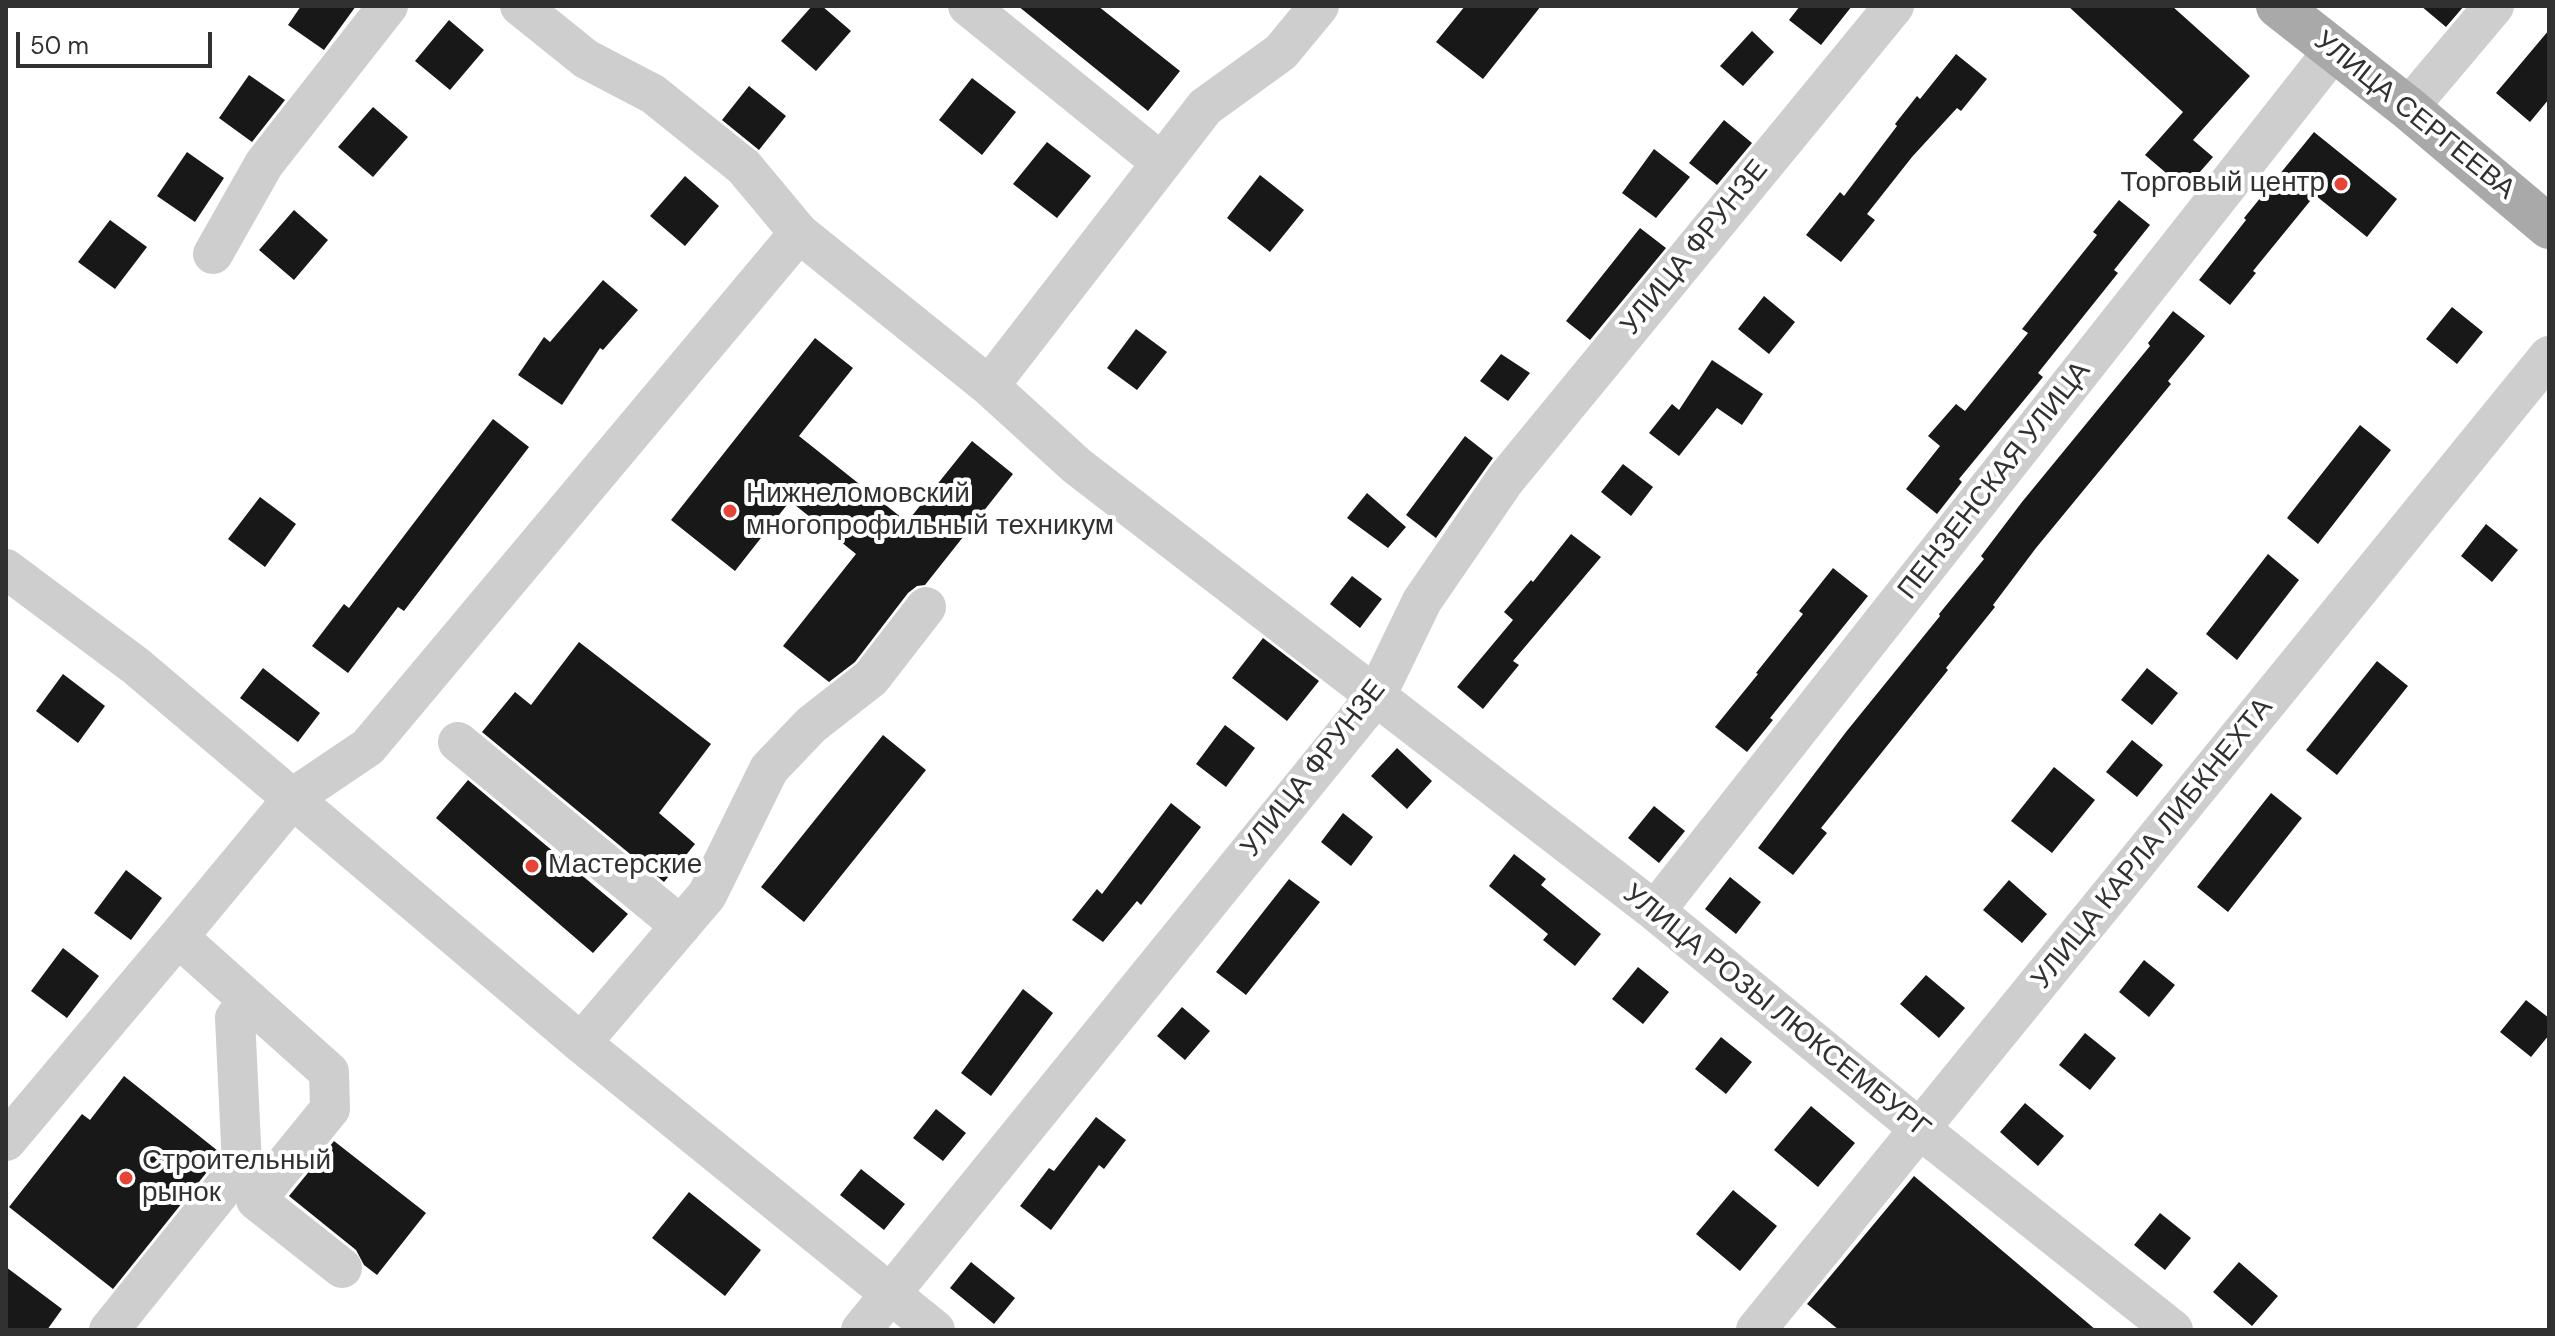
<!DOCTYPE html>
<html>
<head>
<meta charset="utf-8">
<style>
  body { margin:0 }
  #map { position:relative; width:2555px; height:1336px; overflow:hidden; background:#fff; font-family:"DM Sans",sans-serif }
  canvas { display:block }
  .frame { position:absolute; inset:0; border:8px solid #313131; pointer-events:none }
  .scale { position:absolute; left:16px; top:32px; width:196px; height:36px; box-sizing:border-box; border:4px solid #313131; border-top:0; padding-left:10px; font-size:24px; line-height:28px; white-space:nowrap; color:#313131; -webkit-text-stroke:6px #fff; paint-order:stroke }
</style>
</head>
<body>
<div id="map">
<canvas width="2555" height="1336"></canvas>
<div class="frame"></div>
<div class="scale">50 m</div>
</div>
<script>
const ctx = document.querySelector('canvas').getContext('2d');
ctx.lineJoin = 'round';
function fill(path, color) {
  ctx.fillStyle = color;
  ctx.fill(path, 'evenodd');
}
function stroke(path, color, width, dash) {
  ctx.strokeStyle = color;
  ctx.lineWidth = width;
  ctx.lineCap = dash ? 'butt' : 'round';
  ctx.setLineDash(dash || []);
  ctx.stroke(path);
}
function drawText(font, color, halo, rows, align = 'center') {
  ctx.font = font + ' "DM Sans",sans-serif';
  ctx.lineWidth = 8;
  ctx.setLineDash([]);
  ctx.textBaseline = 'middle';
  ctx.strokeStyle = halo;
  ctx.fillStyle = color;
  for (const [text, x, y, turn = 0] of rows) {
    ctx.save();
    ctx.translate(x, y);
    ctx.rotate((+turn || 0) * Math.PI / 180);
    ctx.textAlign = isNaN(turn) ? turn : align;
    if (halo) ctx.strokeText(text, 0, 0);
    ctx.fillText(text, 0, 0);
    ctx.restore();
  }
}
fill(new Path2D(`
  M301,6H356L324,50L288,25Z
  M812,6H822L851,31L816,71L781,41Z
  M1018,6H1098L1180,71L1148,111Z
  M1465,6H1541L1483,79L1436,42Z
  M1800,6H1852L1821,45L1789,20Z
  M2068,6H2172L2250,76L2193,140L2213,157L2185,189L2145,155L2183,112Z
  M2421,6H2464L2446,27Z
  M449,20L484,50L450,90L415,61Z
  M2549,30V99L2530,122L2496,93Z
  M1752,31L1774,52L1743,86L1720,66Z
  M1956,54L1987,79L1961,111L1957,108L1912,157L1867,214L1875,220L1841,262L1806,235L1840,192L1844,196L1897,126L1895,124L1917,96L1920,99Z
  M249,75L285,100L252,142L219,118Z
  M972,78L1016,112L982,155L939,120Z
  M749,86L786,116L759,150L722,120Z
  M373,107L408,137L373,177L338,147Z
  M1724,120L1752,143L1717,185L1689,163Z
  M2314,132L2397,199L2367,237L2315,195L2253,271L2256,273L2230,305L2199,280L2246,220L2244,218Z
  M1047,142L1091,176L1057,218L1013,184Z
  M1654,149L1690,177L1656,218L1622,193Z
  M187,152L224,178L195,222L157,196Z
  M1260,175L1304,210L1270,252L1227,218Z
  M685,176L719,206L685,246L650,216Z
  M2119,200L2150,225L2114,270L2118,273L2038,373L2043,377L1959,479L1962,482L1937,514L1906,489L1940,446L1928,436L1956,404L1965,411L2028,333L2022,329L2097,235L2093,232Z
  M294,210L328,240L294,280L259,250Z
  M110,220L147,247L115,289L78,262Z
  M1640,228L1666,248L1590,340L1566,321Z
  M603,280L638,310L603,350L600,348L562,405L518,375L544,337L550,342Z
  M1764,296L1795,322L1769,354L1738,329Z
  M2452,307L2483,332L2457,364L2426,339Z
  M2173,311L2205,336L2168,381L2171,384L2036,548L1993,605L1995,607L1946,668L1948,670L1821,828L1827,833L1793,875L1758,848L1846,732L1940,616L1939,614L1984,559L1981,556L2022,502L2150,346L2148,343Z
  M1136,329L1167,352L1137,390L1107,368Z
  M815,338L853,368L799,436L907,522L972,441L1013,474L925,585L917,586L908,593L855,662L829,682L783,646L856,554L790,501L735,571L671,520Z
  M1501,354L1530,373L1508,401L1480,381Z
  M1712,360L1763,394L1742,425L1717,408L1679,456L1649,433L1672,404L1679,410Z
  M493,419L529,447L404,611L398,607L348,673L312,646L344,604L349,608Z
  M2360,425L2391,450L2318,544L2287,518Z
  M1465,436L1493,458L1436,538L1406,515Z
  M1623,464L1653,487L1631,516L1601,492Z
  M1367,493L1406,527L1388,548L1347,518Z
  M260,497L296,524L265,567L228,539Z
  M2486,524L2518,550L2492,582L2461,556Z
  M1571,534L1601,557L1513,661L1519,665L1483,709L1457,687L1513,620L1504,612L1531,580L1533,582Z
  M2268,554L2299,580L2237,660L2206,634Z
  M1833,568L1868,596L1770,718L1773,720L1747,752L1715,727L1758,674L1756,673L1803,614L1799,611Z
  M1352,576L1382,599L1360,628L1330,604Z
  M1263,638L1319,681L1287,721L1232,678Z
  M579,642L711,744L659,813L695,844L664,882L482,732L515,692L531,705Z
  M2377,661L2408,686L2337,775L2306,750Z
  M263,668L320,713L298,742L240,698Z
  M2147,668L2178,693L2152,725L2121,700Z
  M63,674L105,706L78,743L36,711Z
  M1225,725L1255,748L1226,787L1196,764Z
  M883,735L926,770L804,922L761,887Z
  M2132,740L2163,765L2137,797L2106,772Z
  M1397,748L1432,781L1407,809L1371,776Z
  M2054,767L2095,800L2052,853L2011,821Z
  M468,780L628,914L593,953L436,818Z
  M2271,793L2302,818L2228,912L2197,887Z
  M1171,803L1201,827L1141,905L1137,901L1103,942L1072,920L1097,889L1102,894Z
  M1654,806L1685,831L1659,863L1628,838Z
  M1343,813L1373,837L1351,866L1321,842Z
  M1514,854L1546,879L1541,885L1601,934L1575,966L1543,940L1548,934L1489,886Z
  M126,870L162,898L131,940L94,913Z
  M1730,877L1761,902L1736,934L1705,909Z
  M1289,879L1320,902L1246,995L1216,972Z
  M2009,880L2047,914L2022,943L1983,910Z
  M63,948L99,976L67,1018L31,991Z
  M2144,960L2175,985L2149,1017L2119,992Z
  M1638,967L1669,992L1643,1024L1612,999Z
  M1926,975L1965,1008L1939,1038L1900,1004Z
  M1023,989L1053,1013L991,1096L961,1073Z
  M2526,1000L2549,1018V1035L2531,1057L2500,1032Z
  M1182,1007L1210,1031L1185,1060L1157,1036Z
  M2085,1033L2116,1058L2090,1090L2059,1065Z
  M1721,1037L1752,1062L1726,1094L1695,1069Z
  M124,1076L218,1151L219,1157L113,1289L9,1207L82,1114L90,1120Z
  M2025,1103L2064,1136L2038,1166L2000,1132Z
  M1811,1106L1855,1143L1818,1187L1774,1150Z
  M936,1109L966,1133L943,1161L913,1138Z
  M1096,1117L1126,1140L1104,1169L1099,1165L1051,1230L1020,1206L1049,1168L1054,1171Z
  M334,1141L426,1213L377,1275L364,1265L356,1250L289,1196Z
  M861,1169L905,1204L884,1230L840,1195Z
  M1914,1176L2096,1330H1839L1807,1304Z
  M1733,1190L1777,1226L1740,1271L1696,1234Z
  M689,1192L761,1250L725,1296L652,1238Z
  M2160,1213L2191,1238L2165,1270L2134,1245Z
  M971,1262L1015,1298L994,1324L950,1288Z
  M2239,1262L2278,1296L2252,1326L2213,1292Z
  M6,1267L62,1309L47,1330H6Z`), '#181818');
stroke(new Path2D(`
  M520,6L586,59L653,94L744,167L799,233L989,386L1077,466L1655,911L1921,1130L2173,1330
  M968,6L1162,163
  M2408,108L2494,6
  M213,254L264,164L388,6
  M989,386L1205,107L1281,52L1319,6
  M6,569L136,666L581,1043L935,1330
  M458,742L681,926
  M1655,911L2334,50
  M178,937L294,797L368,747L799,233
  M581,1043L707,895L769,769L811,725L871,678L926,607
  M6,1141L178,937L329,1072L330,1109L256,1200L342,1268
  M109,1330L242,1165L235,1018L249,1000
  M861,1330L1376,696L1422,601L1505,480L1894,6
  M1756,1330L2549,356`), '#cecece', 40);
stroke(new Path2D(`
  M2278,6L2408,108L2549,227`), '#a9a9a9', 44);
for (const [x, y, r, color] of [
  [2341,184,8,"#e54436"],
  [730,511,8,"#e54436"],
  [532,866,8,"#e54436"],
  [126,1178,8,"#e54436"]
]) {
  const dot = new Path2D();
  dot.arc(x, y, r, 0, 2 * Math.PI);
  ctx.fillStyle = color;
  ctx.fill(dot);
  stroke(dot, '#fff', 3);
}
drawText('28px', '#313131', '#fff', [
  ["УЛИЦА СЕРГЕЕВА",2414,116,39],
  ["УЛИЦА ФРУНЗЕ",1695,248,-51],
  ["ПЕНЗЕНСКАЯ УЛИЦА",1995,481,-52],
  ["УЛИЦА ФРУНЗЕ",1314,769,-52],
  ["УЛИЦА КАРЛА ЛИБКНЕХТА",2153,844,-51],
  ["УЛИЦА РОЗЫ ЛЮКСЕМБУРГ",1776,1012,39]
]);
drawText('28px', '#313131', '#fff', [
  ["Торговый центр",2325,184,"right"],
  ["Нижнеломовский",746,495],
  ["многопрофильный техникум",746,527],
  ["Мастерские",548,866],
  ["Строительный",142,1162],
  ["рынок",142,1194]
], 'left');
</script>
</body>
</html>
